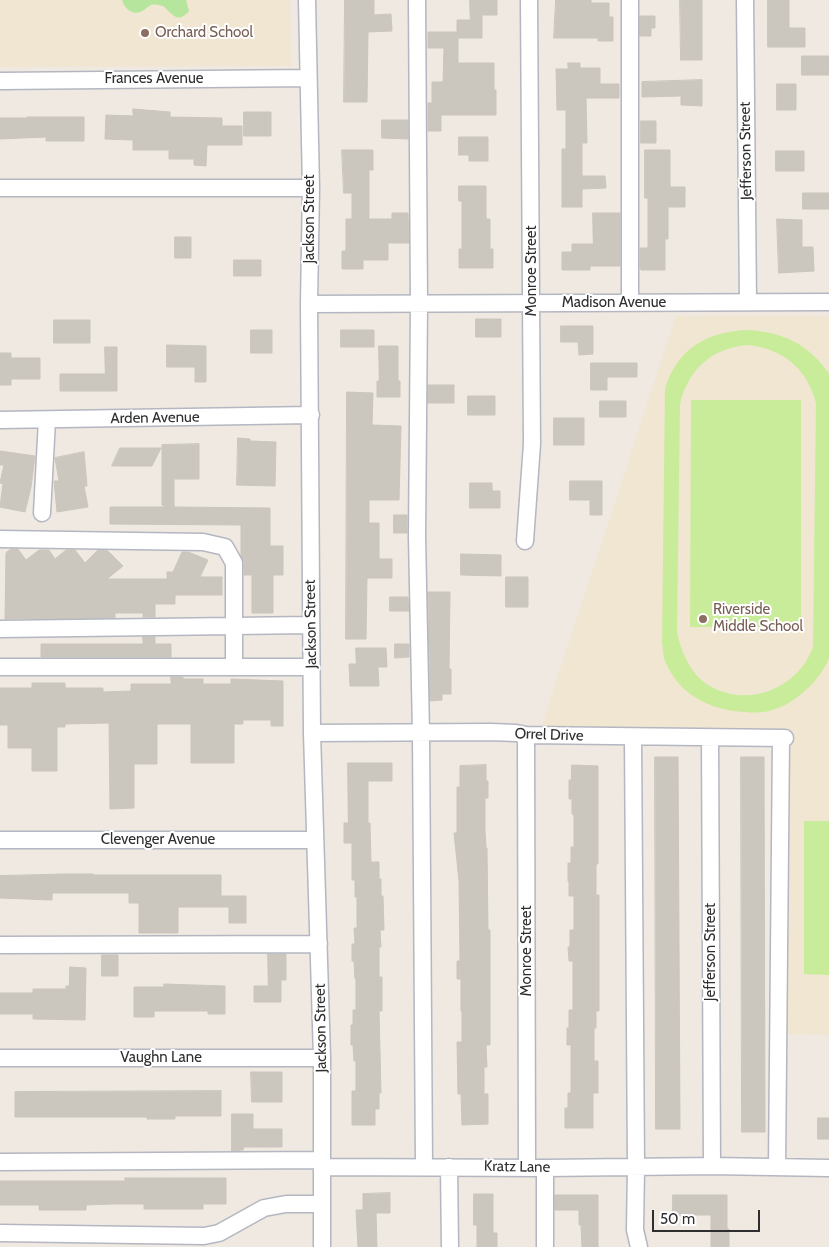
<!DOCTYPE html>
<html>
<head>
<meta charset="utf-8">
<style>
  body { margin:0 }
  #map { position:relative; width:829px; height:1247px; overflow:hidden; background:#efe9e1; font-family:Cabin,sans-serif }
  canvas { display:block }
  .scale { position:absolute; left:652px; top:1210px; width:108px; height:22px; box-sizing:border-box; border:2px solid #2e2e2e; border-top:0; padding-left:6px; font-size:15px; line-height:18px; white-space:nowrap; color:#2e2e2e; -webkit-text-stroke:4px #fff; paint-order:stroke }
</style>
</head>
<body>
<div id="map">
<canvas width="829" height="1247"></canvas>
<div class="scale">50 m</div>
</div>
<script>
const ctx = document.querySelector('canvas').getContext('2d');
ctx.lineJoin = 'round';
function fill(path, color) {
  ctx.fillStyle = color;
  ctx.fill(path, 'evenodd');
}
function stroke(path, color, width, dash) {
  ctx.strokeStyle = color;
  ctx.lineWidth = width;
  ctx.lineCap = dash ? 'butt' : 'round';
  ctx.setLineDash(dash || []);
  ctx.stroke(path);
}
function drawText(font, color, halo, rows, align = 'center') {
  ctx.font = font + ' Cabin,sans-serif';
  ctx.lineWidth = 4;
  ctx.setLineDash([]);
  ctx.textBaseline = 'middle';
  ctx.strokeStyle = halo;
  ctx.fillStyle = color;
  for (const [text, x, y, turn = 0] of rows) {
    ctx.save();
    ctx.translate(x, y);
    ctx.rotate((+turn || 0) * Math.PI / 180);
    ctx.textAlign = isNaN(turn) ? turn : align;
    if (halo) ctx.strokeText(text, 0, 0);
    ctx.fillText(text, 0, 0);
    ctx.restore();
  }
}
fill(new Path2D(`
  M0,0H290L291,66L0,67Z
  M676,316H829V1035L787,1034L788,751L784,732L540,731Z`), '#f0e6d1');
fill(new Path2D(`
  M122,0H186L189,11C177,25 172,13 163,6C159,5 154,4 151,5C147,7 144,11 140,12C132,15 124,8 122,0Z`), '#b6e59e');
fill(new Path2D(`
  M747,330C783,332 809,344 829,374V658C825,668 818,678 810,686C800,696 788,705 775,709C766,713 754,713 745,712C710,710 679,695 665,661C663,656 663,648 662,642L665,389C677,349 706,332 747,330ZM749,345C785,350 807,369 816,403L813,647C798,689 747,709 708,685C690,673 682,653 677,633L680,404C688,369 713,347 749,345Z
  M691,400H801V627H690Z
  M804,821H829V975L804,974Z`), '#c9ec9a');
const building = new Path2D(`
  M345,0H374V15L391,14L392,31L368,32L367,102H344Z
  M470,0H497V15H482V38H458V63H494V90H496V115H441V131H428V103H432V82H443L444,48H428V32H457V20H470Z
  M556,0H591V3H609V17H613V41H598V38H554Z
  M680,0H702V60H681Z
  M768,0H789V28H805V47H768Z
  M640,16H655V28H651V36H640Z
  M802,56H829V75H802Z
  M568,63H580V68H600V84H619V98H586L587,143H582V176H605L606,188L582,189V207H562V149H566V110H557L556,69H568Z
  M702,80V106L681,105V96L642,97V82Z
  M777,84H796V110H777Z
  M133,109L170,112V117L222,118V126H242V145H207L206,166L194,165V159H169V150H133V140L105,139L106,115L133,116Z
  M244,112H271V136H244Z
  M27,117H84V141H46V137L0,139V118H27Z
  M382,120H408V139L382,138Z
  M641,121H656V143H641Z
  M459,137H488V161H469V155H459Z
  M342,150H373V170H369V219H392V213H408L409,243H388V260H363V269H342V251H346V219H352V193H344Z
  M645,150H670V187H685V207H668V239H665V270H641L640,266V248H648V198H645Z
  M776,151H804V171H776Z
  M459,186H486V219H490V249H493V268H459V249H462V201H459Z
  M803,193H829V209H803Z
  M593,213H620V266H590V270H562V252H572V244H593Z
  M777,219L802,220V247H813L814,271L779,273Z
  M175,237H191V258H175Z
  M234,260H261V276H234Z
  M476,319H501V337H476Z
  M54,320H90V343H54Z
  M561,326H593V354L579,355L578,342H561Z
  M251,330H272V353H251Z
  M341,330H374V347H341Z
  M167,345L206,346V382H195V367H167Z
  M379,346H398V381H400V397H377V381H379Z
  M105,347H117V391H60V374H105Z
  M0,353H11V358H40V379H11V385H0Z
  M591,363H637V377H607V390H591Z
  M428,385H454V403H428Z
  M347,392L373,393L372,425L401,426L399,500H369V523H379V559H392V578H367L366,639H346Z
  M468,396H495V415H468Z
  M600,401H626V417H600Z
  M554,418H584V445H554Z
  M238,438L250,439V441L276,442L275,486L237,485Z
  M199,444V479H174V507L270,508V546H283V575H273V613H252V575H244V563L241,555V525L110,524V507H166L162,505V445Z
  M120,448H161L152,466H112Z
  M0,451L35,456L31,487L25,512L0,507L3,484L0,483L4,465H0Z
  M84,452L87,486H84L88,507L57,512L54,481H59L55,458Z
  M570,481H602V515H590V500H570Z
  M470,483H492V491H500V508H470Z
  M394,515H407V533H394Z
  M11,549H18L26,560L39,550H49L55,559L66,550H75L85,563L98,550L108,551L123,566L107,579H167V572H173L182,552H188L208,560L200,577H222V595H175V604H155V617H143V613H115V618L5,619L6,553Z
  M461,554L501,555V576L461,575Z
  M506,577H528V607H506Z
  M428,592H450L449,669H451V694H442V700L430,701Z
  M390,597H408L409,611H390Z
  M143,637H155V644H171V657H41V644H143Z
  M395,644H409V657L395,658Z
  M356,648H386L387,667H378L379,686H350L349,664H356Z
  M171,677H183V679H203V684H231V679L283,681V726H271V720H243V724H234V763H191V724H157V764H134V808L110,809L109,723L65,724V727H57V771H32V748H8V725H0V688H32V683H65V688H103V692L131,691V684H171Z
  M655,757H678L680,1129H656Z
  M741,757H764L765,1132H742Z
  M348,763H392V781H368V823H370L371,862H379V879H381V896H383L384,930H380L381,947H379V977H382V1011H379L381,1093H379V1109H375V1125H352V1091H356V1061H354L353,1045H351V1025H353V1010H356V979H355L354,961H352V944H355L354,928H357V897H355V880H352V843H344V823H348Z
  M486,765V781H488V798H485V831L486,848H487L488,930H490V1045H486L487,1067H484V1094H488V1124L462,1125L461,1094H458L457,1042H462V1011H461V979H457V961H460L459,881L454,833H457V787H460V766Z
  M572,765L598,766V864H596V895H599V1011H596V1028H594V1061H598V1093H593V1128H565V1108H568V1093H571V1045H567V1028H569V1010H573V961H569L568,947H570V930H574V896H569V881H568V863H571V847H574V815L572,814V799H569V780H571Z
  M63,874H93V875H221V896H246V923H229V907H178V933H139V903H129V893H52V900L0,898V876Z
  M268,954H286V980H281V1002H254V986H268Z
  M102,955H118V976H102Z
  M70,967L86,968L85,1020L33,1019V1014H0V993H33V989H66V986H69Z
  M164,984L225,986V1014H208V1011H154V1017H134V987H164Z
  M251,1072H282V1102H252Z
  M221,1091V1116H175V1119H147V1117H15V1092Z
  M232,1114H253V1129H282V1147H244L243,1150L232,1151Z
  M818,1118H829V1139H818Z
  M125,1178H226V1204H203V1209H144V1204H112L86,1205V1210H39V1205H0V1181H125Z
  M390,1193V1213H376L377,1247H358L356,1210H363V1194Z
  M474,1194H493V1233H497V1247H477V1225H474Z
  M555,1195H598V1247H582L581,1225H579V1210H555Z
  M673,1195H727V1229H729V1247H711V1215H673Z`);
fill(building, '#cbc7bf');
stroke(building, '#cbc5ba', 1);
const minor = new Path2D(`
  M307,0L311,188L309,304L312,733L322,1058V1247
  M417,0L419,304L417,536L421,733L424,1167
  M745,0L748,302
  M0,81L308,78
  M0,188H311
  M630,303V0
  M309,304L829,302
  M0,420L311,415
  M42,513L47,420
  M0,539L203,542L225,547L234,563V667
  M525,541L532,444L529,0
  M0,629L311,625
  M0,667H311
  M312,733L491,732L516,733L526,735L785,738
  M526,735L527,1167
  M633,737L636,1167L635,1230L639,1247
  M710,738L712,1166
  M0,840H315
  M0,945L319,944
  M0,1058H322
  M0,1162L322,1160
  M322,1167L545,1168L712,1166L829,1168
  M449,1167L450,1247
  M777,1167L781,738
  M0,1233L204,1236L219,1233L264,1208L286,1204H322
  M545,1247V1168`);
stroke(minor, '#b4b7c1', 19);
stroke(minor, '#fff', 16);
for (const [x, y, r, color] of [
  [145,33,5,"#8d6e63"],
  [703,619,5,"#8d6e63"]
]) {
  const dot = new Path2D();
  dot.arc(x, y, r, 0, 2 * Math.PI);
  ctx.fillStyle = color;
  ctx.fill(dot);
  stroke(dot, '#fff', 2);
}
drawText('15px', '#785e54', '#fff', [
  ["Orchard School",155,33],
  ["Riverside",713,610],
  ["Middle School",713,627]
], 'left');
drawText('15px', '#2e2e2e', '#fff', [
  ["Frances Avenue",154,79],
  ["Jefferson Street",746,151,-91],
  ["Jackson Street",310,219,-90],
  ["Monroe Street",532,271,-90],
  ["Madison Avenue",614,303],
  ["Arden Avenue",155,418,-1],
  ["Jackson Street",311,624,-91],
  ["Orrel Drive",549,735,2],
  ["Clevenger Avenue",158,840],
  ["Monroe Street",527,951,-90],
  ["Jefferson Street",711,952,-90],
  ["Jackson Street",321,1028,-91],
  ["Vaughn Lane",161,1058],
  ["Kratz Lane",517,1167,1]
]);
</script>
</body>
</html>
